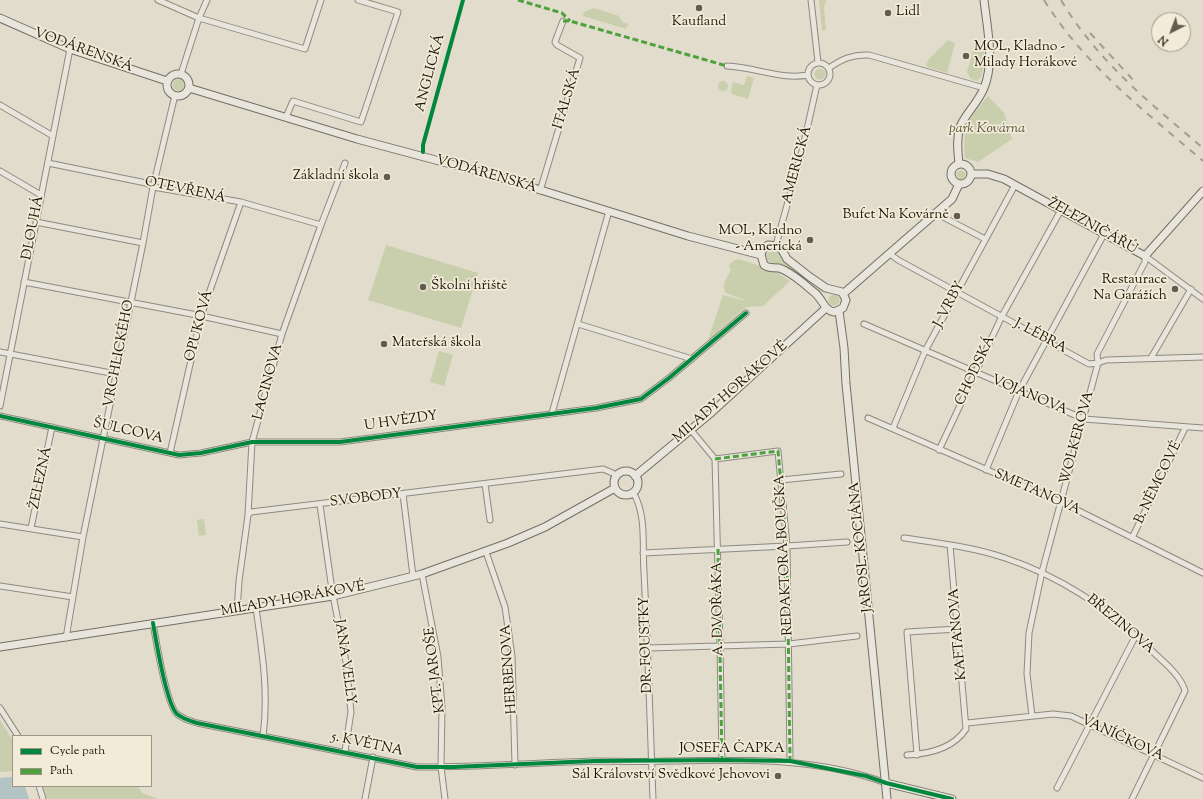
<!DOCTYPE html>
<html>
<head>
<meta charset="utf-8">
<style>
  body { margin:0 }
  #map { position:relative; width:1203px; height:799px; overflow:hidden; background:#e1dccb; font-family:"Sorts Mill Goudy",serif }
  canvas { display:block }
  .legend { position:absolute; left:12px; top:735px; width:140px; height:52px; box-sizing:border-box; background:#f1ebd8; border:1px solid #9d9686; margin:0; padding:5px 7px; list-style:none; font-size:12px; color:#1f160b }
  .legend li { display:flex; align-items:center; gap:8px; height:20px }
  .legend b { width:20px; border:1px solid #9d9686 }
  .north { position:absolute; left:1151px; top:12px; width:40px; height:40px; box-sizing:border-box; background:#f1ebd8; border:1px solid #9d9686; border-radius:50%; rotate:222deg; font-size:11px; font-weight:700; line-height:16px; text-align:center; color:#1f160b }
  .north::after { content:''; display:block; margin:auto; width:14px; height:18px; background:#635b4e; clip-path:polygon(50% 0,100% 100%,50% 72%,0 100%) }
</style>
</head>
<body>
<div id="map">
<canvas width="1203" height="799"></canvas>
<ul class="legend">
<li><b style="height:5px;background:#00873e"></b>Cycle path</li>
<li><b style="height:5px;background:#4fa13e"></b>Path</li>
</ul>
<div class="north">N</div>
</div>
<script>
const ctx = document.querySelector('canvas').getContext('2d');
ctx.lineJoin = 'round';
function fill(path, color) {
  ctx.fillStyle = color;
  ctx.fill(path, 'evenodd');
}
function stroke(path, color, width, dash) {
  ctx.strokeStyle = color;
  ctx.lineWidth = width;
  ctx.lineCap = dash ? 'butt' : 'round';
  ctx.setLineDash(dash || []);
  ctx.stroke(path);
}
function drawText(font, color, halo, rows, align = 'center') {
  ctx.font = font + ' "Sorts Mill Goudy",serif';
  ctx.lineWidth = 3.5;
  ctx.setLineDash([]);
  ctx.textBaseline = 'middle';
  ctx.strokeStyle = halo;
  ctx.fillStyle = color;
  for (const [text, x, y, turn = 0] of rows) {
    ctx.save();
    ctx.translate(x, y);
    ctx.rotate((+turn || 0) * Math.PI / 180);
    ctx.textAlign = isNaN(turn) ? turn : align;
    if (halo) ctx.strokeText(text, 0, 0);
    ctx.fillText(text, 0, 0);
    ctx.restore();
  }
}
fill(new Path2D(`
  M819,0H826L824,7L826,30L822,31Z
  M594,8L619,16L622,22L628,24L626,29L583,16L584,12Z
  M948,40L955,43L947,73L928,67L926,65L929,59Z
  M980,44C987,52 984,68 981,77L977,81L971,79L967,72L974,47L975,45Z
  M814.5 74a5.5 5.5 0 1 1 11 0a5.5 5.5 0 1 1-11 0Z
  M747,76L754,78L748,99L732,94L731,91L733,82L744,85Z
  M173 85a6 6 0 1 1 12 0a6 6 0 1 1-12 0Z
  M718 86a5 5 0 1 1 10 0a5 5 0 1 1-10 0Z
  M988,96L1004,113L1012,139L978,162L965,158C963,123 966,123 988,96Z
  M956.5 175a4.5 4.5 0 1 1 9 0a4.5 4.5 0 1 1-9 0Z
  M386,245L478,273L461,328L368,300Z
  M772,250L778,252L795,270L824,290L821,294L782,267L768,261L766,254Z
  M738,259L774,270L790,281L763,306L746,307L719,330L721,333L707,343L723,295L750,302L726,293C720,283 729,277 731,269L729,268C730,262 733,261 738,259Z
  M828.5 300a5.5 5.5 0 1 1 11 0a5.5 5.5 0 1 1-11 0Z
  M439,351L453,355L444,386L430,382Z
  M204,519L206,535L199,536L197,520Z
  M0,720L13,741V771L0,772Z
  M41,786H138L142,793L158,799H45Z`), '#c9cead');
fill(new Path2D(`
  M13,777V786H25L29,799H0V778Z`), '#b2c4c3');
const street = new Path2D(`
  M158,0L199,18L305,49L321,0
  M811,0L818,62
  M808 74a11 11 0 1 1 22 0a11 11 0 1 1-22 0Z
  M727,66C755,67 780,80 808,75
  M829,68C842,59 853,54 869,55L984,88
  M181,74L199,18L207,0
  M0,105L53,136
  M286,117L293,101L361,122L398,12L358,0
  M48,163L146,183L153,187L241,202L321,225
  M0,171L41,195
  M540,191L580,58L557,45L555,42L563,21
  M938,212L945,218L985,239
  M36,222L143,243
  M776,245L802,151L817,85
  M890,254L898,260L1089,364L1098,363L1106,360L1203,357
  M1145,256L1203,299
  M24,282L197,315L282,334
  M578,324L692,359
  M864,324L1084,419L1203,428
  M0,352L116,374
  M1151,358L1191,289
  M0,406L70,49
  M552,413L609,211
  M0,416L179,455L201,453L252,442H340L596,408L641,399L669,378L746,313
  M868,418L1061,502L1203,573
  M893,428L925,351L1015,185
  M691,430L715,459
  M939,450L1002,316L1061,210
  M170,453L201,316L241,202
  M715,459L778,451L787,546L790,761
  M715,459L720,645L722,760
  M986,470L1019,391L1104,234
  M781,480L841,474
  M485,484L490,520
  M633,492C647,516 642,545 644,572C648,648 650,723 653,799
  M403,494L413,576
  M320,505L332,590L346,662L351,712L345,751
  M248,515L251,512L603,469L617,475
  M0,524L83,537
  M31,528L52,427
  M904,538C938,543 973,547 1005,558C1062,577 1108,608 1150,649C1162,661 1181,675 1185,691L1132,799
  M1132,538L1185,428
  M486,552L505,607L512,656L515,765
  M643,553L787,546L847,542
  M422,574L438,657L442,708L441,767L445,799
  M0,586L73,597
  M256,608C262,651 269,693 263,736
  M237,611L239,581L248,515L252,442L282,334L321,225L345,163
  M153,623C156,640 166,704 177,714C183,719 190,721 197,723L417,767C476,767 534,763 592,761C616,761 641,762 665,761C740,760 814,756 886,783
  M66,638L83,537L143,243L153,187L175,95
  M648,648L789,644L857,636
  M0,708L18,736
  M1032,716L1027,674L1029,633L1042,572L1098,363L1097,354L1145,262V256
  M967,723L1053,714L1071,716L1203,778
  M907,755C929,754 953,749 966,729L950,545
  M917,755L907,632L958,629
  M39,786L43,799
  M1057,788L1136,635
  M365,799L373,757`);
const secondary = new Path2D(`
  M0,18L70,49L167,81
  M167 85a11 11 0 1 1 22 0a11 11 0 1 1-22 0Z
  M189,88L357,139L499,177L688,236L761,255
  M959,164C958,152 956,139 960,127C965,114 978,103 984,88C995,61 987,28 984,0
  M951 174a10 10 0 1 1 20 0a10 10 0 1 1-20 0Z
  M971,174H988L1004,179L1145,256L1203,191
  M768,245L778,246L782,250L787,259L810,277L826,288L842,292L846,300L843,308L834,312C824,310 823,300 815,293C805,285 792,272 779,268C773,267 769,269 764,265L761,255L763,249Z
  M843,294L952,199L959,184
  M839,311L844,348L846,384L887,799
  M614 483a12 12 0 1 1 24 0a12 12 0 1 1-24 0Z
  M635,476L712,412L826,308
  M0,647L333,596L422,574L508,543L545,527L615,488
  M886,783L952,799`);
stroke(street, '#8e8a7f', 7);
stroke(secondary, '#726f65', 9);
stroke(street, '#e8e5dd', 5);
stroke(secondary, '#e8e5dd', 7);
stroke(new Path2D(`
  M1044,0C1085,66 1145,111 1203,161
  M1061,0C1097,61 1150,103 1203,148
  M1090,33L1135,82`), '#a19e96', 2, [7, 7]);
stroke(new Path2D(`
  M518,0L562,13L570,21
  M563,21H570L727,66
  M715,459L778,451L787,546L790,761
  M718,549L722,760`), '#4fa13e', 3, [6, 3]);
stroke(new Path2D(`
  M423,152V145L463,0
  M0,416L179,455L201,453L252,442H340L596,408L641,399L669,378L746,313
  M153,623C156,640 166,704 177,714C183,719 190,721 197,723L417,767H453L594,761L722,760L790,761L866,776L886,783L952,799`), '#00873e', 4);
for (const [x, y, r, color] of [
  [699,8,4,"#635b4e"],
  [888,13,4,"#635b4e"],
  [966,56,4,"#635b4e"],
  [387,177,4,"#635b4e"],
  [957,216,4,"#635b4e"],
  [810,240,4,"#635b4e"],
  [423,287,4,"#635b4e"],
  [1175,289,4,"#635b4e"],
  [384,344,4,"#635b4e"],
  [778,776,4,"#635b4e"]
]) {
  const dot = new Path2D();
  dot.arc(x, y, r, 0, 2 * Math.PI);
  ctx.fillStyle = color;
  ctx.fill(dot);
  stroke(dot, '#f1ebd8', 1.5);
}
drawText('14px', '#1f160b', '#f1ebd8', [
  ["Lidl",896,13,"left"],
  ["Kaufland",699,23,"center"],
  ["MOL, Kladno -",974,48,"left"],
  ["Milady Horákové",974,64,"left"],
  ["Základní škola",379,177],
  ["Bufet Na Kovárně",949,216],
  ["MOL, Kladno",802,232],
  ["- Americká",802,248],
  ["Restaurace",1167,281],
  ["Na Garážích",1167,297],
  ["Školní hřiště",431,287,"left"],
  ["Mateřská škola",392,344,"left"],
  ["Sál Království Svědkové Jehovovi",770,776]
], 'right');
drawText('14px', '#1f160b', '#f1ebd8', [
  ["VODÁRENSKÁ",83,51,20],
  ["ANGLICKÁ",431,73,-75],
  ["ITALSKÁ",568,99,-73],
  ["AMERICKÁ",798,165,-75],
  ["VODÁRENSKÁ",486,175,16],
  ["OTEVŘENÁ",185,191,12],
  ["ŽELEZNIČÁŘŮ",1092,227,29],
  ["DLOUHÁ",34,228,-79],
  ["J. VRBY",950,305,-62],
  ["OPUKOVÁ",200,326,-75],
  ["J. LÉBRA",1040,337,28],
  ["VRCHLICKÉHO",120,354,-79],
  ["CHODSKÁ",976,371,-65],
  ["LACINOVA",269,382,-75],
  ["MILADY HORÁKOVÉ",731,393,-41],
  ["VOJANOVA",1029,396,23],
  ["U HVĚZDY",401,422,-8],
  ["ŠULCOVA",128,432,13],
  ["WOLKEROVA",1078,438,-75],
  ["ŽELEZNÁ",42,478,-78],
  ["B. NĚMCOVÉ",1159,483,-64],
  ["SMETANOVA",1037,493,24],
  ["SVOBODY",366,499,-7],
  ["JAROSL. KOCIÁNA",862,547,-96],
  ["REDAKTORA BOUČKA",785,555,-93],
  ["MILADY HORÁKOVÉ",293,600,-10],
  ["A. DVOŘÁKA",719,609,-91],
  ["BŘEZINOVA",1120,625,40],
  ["KAFTANOVA",959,634,-95],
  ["DR. FOUSTKY",647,645,-92],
  ["JANA VELLY",344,662,82],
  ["HERBENOVA",510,669,-94],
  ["KPT. JAROŠE",436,670,-97],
  ["VANÍČKOVA",1122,739,25],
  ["5. KVĚTNA",367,745,12],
  ["JOSEFA ČAPKA",732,750]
]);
drawText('italic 14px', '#54523b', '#f1ebd8', [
  ["park Kovárna",987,130]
]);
</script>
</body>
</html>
